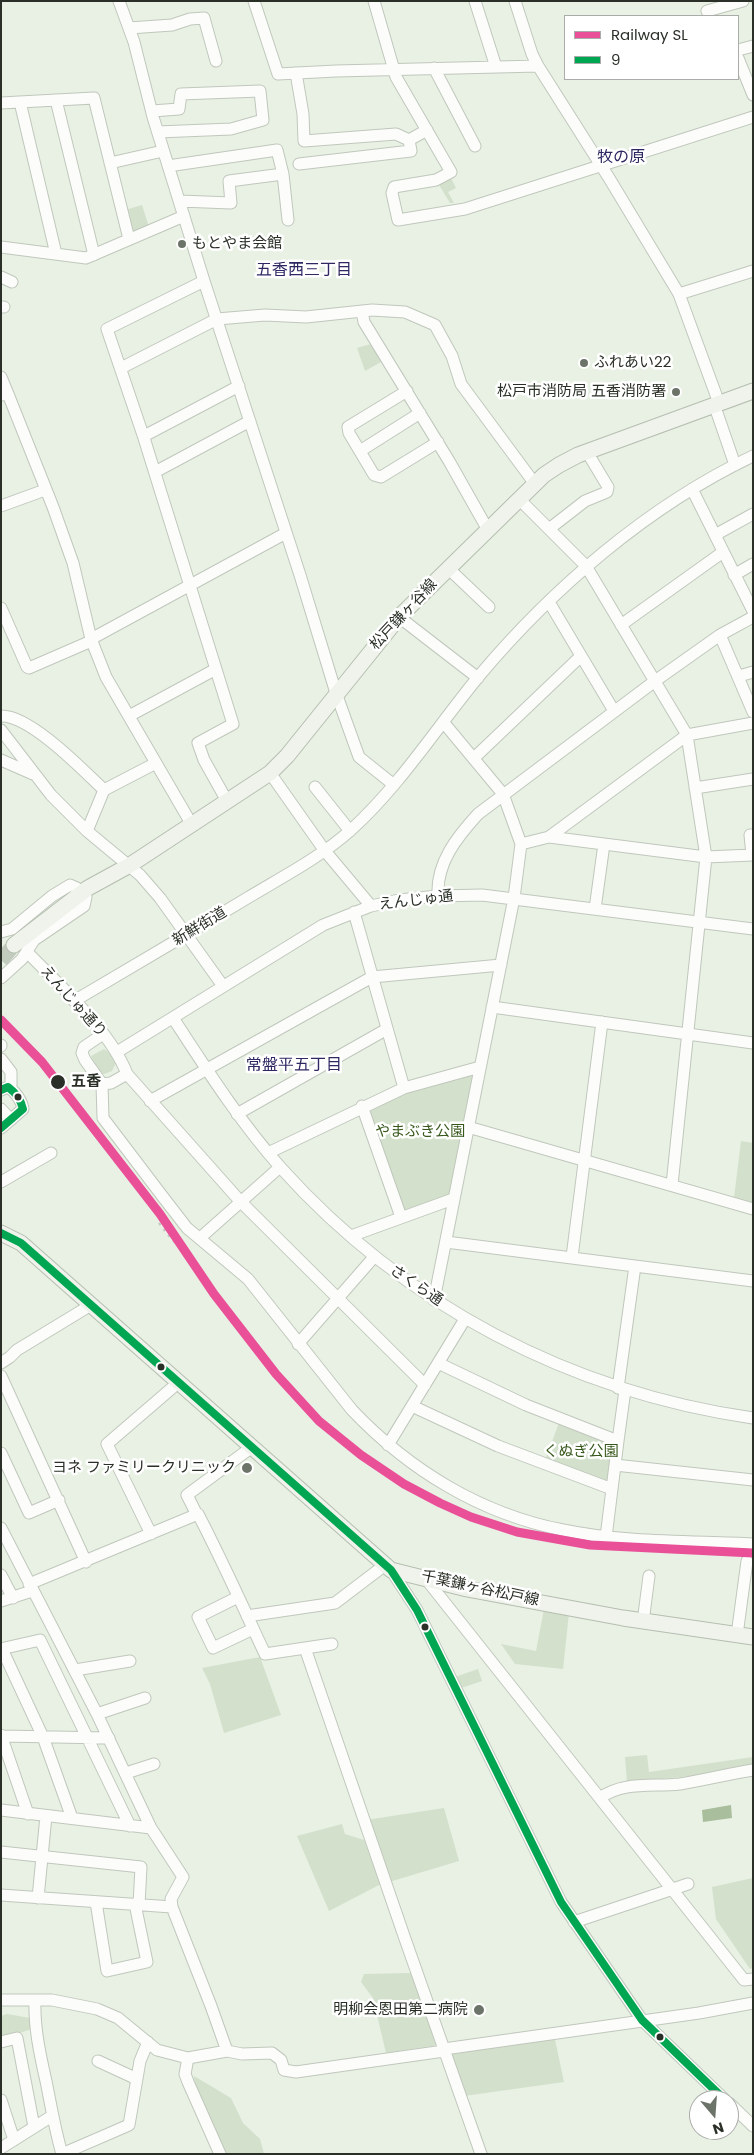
<!DOCTYPE html>
<html>
<head>
<meta charset="utf-8">
<style>
  body { margin:0 }
  #map { position:relative; width:754px; height:2155px; overflow:hidden; background:#e8f1e4; font-family:Poppins,sans-serif }
  canvas { display:block }
  .frame { position:absolute; inset:0; border:2px solid #2a3027; pointer-events:none }
  .legend { position:absolute; left:564px; top:15px; width:175px; height:65px; box-sizing:border-box; background:#fff; border:1px solid #aaaca9; margin:0; padding:6px 9px; list-style:none; font-size:15px; color:#2a3027 }
  .legend li { display:flex; align-items:center; gap:10px; height:25px }
  .legend b { width:25px; border:1px solid #aaaca9 }
  .north { position:absolute; left:689px; top:2090px; width:50px; height:50px; box-sizing:border-box; background:#fff; border:1px solid #aaaca9; border-radius:50%; rotate:162deg; font-size:14px; font-weight:700; line-height:20px; text-align:center; color:#2a3027 }
  .north::after { content:''; display:block; margin:auto; width:18px; height:22px; background:#6c7469; clip-path:polygon(50% 0,100% 100%,50% 72%,0 100%) }
</style>
</head>
<body>
<div id="map">
<canvas width="754" height="2155"></canvas>
<div class="frame"></div>
<ul class="legend">
<li><b style="height:6px;background:#e95098"></b>Railway SL</li>
<li><b style="height:6px;background:#00a651"></b>9</li>
</ul>
<div class="north">N</div>
</div>
<script>
const ctx = document.querySelector('canvas').getContext('2d');
ctx.lineJoin = 'round';
function fill(path, color) {
  ctx.fillStyle = color;
  ctx.fill(path, 'evenodd');
}
function stroke(path, color, width, dash) {
  ctx.strokeStyle = color;
  ctx.lineWidth = width;
  ctx.lineCap = dash ? 'butt' : 'round';
  ctx.setLineDash(dash || []);
  ctx.stroke(path);
}
function drawText(font, color, halo, rows, align = 'center') {
  ctx.font = font + ' Poppins,"Noto Sans JP",sans-serif';
  ctx.lineWidth = 5;
  ctx.setLineDash([]);
  ctx.textBaseline = 'middle';
  ctx.strokeStyle = halo;
  ctx.fillStyle = color;
  for (const [text, x, y, turn = 0] of rows) {
    ctx.save();
    ctx.translate(x, y);
    ctx.rotate((+turn || 0) * Math.PI / 180);
    ctx.textAlign = isNaN(turn) ? turn : align;
    if (halo) ctx.strokeText(text, 0, 0);
    ctx.fillText(text, 0, 0);
    ctx.restore();
  }
}
fill(new Path2D(`
  M450,176L456,188L448,192L454,203H450L438,183Z
  M142,205L149,227L134,234L131,232L125,210Z
  M371,344L381,362L365,371L357,348Z
  M104,1049L110,1053L116,1063L112,1071L104,1074L99,1072L91,1056Z
  M472,1073L474,1076L451,1195L407,1212L404,1210L369,1108L399,1094Z
  M741,1141L753,1143V1203L734,1198Z
  M559,1423L613,1443L608,1483L545,1460Z
  M544,1609L569,1613L563,1669L515,1664L501,1644L536,1651Z
  M260,1657L281,1715L224,1733L210,1684L202,1668Z
  M478,1669L482,1681L461,1688L455,1677Z
  M647,1755L649,1772L753,1757V1768L724,1773L627,1782L625,1757Z
  M444,1808L459,1861L379,1885L329,1911L297,1836L342,1824L345,1834L364,1840L375,1870L381,1867L366,1820Z
  M753,1878V1968L750,1969L716,1919L712,1887Z
  M411,1973L438,2045L386,2053L373,1998L361,1982L364,1974Z
  M7,2014L30,2018L32,2029L1,2039V2016Z
  M554,2035L564,2082L464,2096L448,2051Z
  M194,2076L231,2098L243,2123L260,2139L264,2154H227L195,2089Z`), '#d3e0cb');
fill(new Path2D(`
  M731,1805L732,1818L703,1822L702,1810Z`), '#a9be9d');
stroke(new Path2D(`
  M1,960L14,945`), '#c2cabe', 15, [15, 8]);
const minor = new Path2D(`
  M119,1L134,42L153,117L204,281L300,575L336,693L359,757L394,785
  M254,1L278,74L336,71L538,66
  M374,1L396,77L451,172L436,180L394,187L392,193L398,220L465,209L753,117
  M475,1L496,67
  M515,1L532,54L538,66L609,178L679,294L719,403
  M707,11L743,1
  M129,28L172,25L190,19L204,18L216,61
  M738,50L753,46
  M738,58L753,95
  M434,68L475,146
  M296,73L303,114L304,141L396,134L409,140
  M56,100L94,255
  M20,102L56,254
  M1,103L94,98L129,239
  M152,111L179,109L181,94L260,91L263,120L231,129L158,132
  M110,163L163,151
  M299,164L411,151L409,140L427,130
  M168,166L277,150L283,174
  M180,201L231,203L229,181L283,174L288,220
  M1,247L86,258L184,216
  M1,277L12,282
  M204,281L107,329L144,438L233,724L198,743L204,760L227,801
  M679,294L753,271
  M1,307H4
  M362,311L364,322L449,461L488,530
  M121,368L217,319L265,315L306,317L372,310L405,312L435,325L452,356L461,384L535,484
  M1,377L8,394
  M407,391L348,427L349,433L374,475L381,477L438,442
  M1,395L8,394L53,507L73,563L91,639L89,642L29,668L27,667L1,608
  M714,404L735,465
  M144,436L239,386
  M360,451L420,413
  M155,472L250,421
  M692,489L753,611
  M519,499L586,566L687,735L706,857L672,1185
  M1,506L45,490
  M549,529L585,501L607,492L608,487L587,452
  M715,535L753,514
  M449,569L489,607
  M734,575L753,564
  M549,602L614,711
  M399,617L478,678
  M621,625L723,552
  M720,635L753,712
  M739,676L753,672
  M1,716C30,715 83,770 104,790
  M129,716L216,669
  M444,723L503,794L521,844L549,837L706,857L752,855L750,835H753
  M1,730L51,795L87,831L140,875L160,898L223,986
  M474,758L581,656
  M1,760L33,774
  M156,763L192,825
  M270,773L325,851L371,906
  M315,787L350,831
  M695,788L753,779
  M87,831L104,790L156,763L106,677L91,639L286,533
  M549,837L687,735L753,723
  M438,896C436,863 457,837 478,814L655,681L720,635L753,617
  M595,909L604,844
  M354,912L404,1088
  M1,932L12,929L52,896L70,885L81,890
  M27,952C60,986 110,1030 127,1074L240,1201L425,1385
  M1,978L22,959L34,940L84,906L86,897L83,892
  M74,1001C132,967 191,932 249,897C284,876 321,857 352,829C401,784 437,727 479,676C553,588 648,506 753,456
  M492,1007L753,1043
  M173,1018C207,1070 240,1122 281,1168C404,1305 571,1392 753,1418
  M103,1034L84,1047L82,1053L85,1060L102,1084L111,1083L127,1074
  M1,1045V1046
  M117,1052L323,925L371,906L399,900L438,896L482,895L753,929
  M1,1059L11,1072V1089
  M102,1084L103,1118L163,1197L187,1228L248,1279L352,1410C409,1470 481,1514 563,1530C625,1543 690,1541 753,1544
  M1,1090L8,1087C15,1091 22,1101 23,1109L1,1128
  M150,1101L372,977L501,965
  M362,1106L401,1217
  M1,1109L11,1120
  M237,1114L387,1029
  M468,1127L753,1209
  M268,1153L404,1088L480,1067
  M1,1182L51,1153
  M351,1236L453,1199
  M200,1238L280,1167
  M446,1242L753,1281
  M572,1257L602,1022
  M434,1300L514,898L521,844
  M298,1344L374,1257
  M1,1363L10,1357L17,1350L91,1305
  M438,1363L526,1405L618,1441L615,1465L753,1480
  M1,1376L86,1562
  M618,1388L635,1266
  M412,1406L498,1446L612,1489
  M618,1441L625,1390
  M388,1445L465,1319
  M1,1453L29,1513L59,1500
  M197,1515L187,1495L252,1447
  M1,1528L97,1714L151,1828L183,1877L171,1899L172,1907L211,2006L227,2051
  M151,1534L107,1444L179,1382
  M606,1537L615,1465
  M391,1570L417,1610L561,1902L642,2020L725,2100
  M1,1575L13,1598
  M426,1579L744,1980L753,1979
  M29,1584L198,1514C222,1560 243,1607 265,1654L332,1644
  M238,1597L198,1617L213,1648L253,1629
  M1,1601L32,1591
  M247,1616L335,1603L385,1565
  M643,1622L649,1576
  M737,1635L747,1561
  M305,1648L404,1936L481,2154
  M1,1649L40,1640L130,1826
  M2,1649L43,1737L72,1818
  M75,1670L130,1661
  M97,1714L145,1698
  M1,1735L28,1814
  M1,1736L109,1738
  M126,1773L154,1764
  M600,1798C623,1781 652,1787 680,1784C704,1780 728,1774 753,1770
  M1,1810L151,1828
  M1,1852L141,1867L139,1905
  M1,1895L172,1907
  M38,1898L46,1816
  M96,1902L107,1971L147,1962L135,1904
  M574,1922L688,1884
  M1,2000H52L97,2009L118,2018L157,2050L188,2058L227,2051L242,2054L272,2053L281,2060L284,2070L296,2072L444,2051
  M35,2000C34,2027 40,2055 46,2081C51,2106 55,2130 62,2154
  M1,2042L17,2038L34,2127
  M444,2049L699,2013L753,2003
  M188,2058L185,2074L188,2082L220,2154
  M98,2061L137,2079
  M1,2100L14,2140
  M729,2103L753,2126
  M1,2148L52,2116
  M62,2154L129,2125L140,2061L148,2042`);
const major = new Path2D(`
  M14,945L88,888L130,865L270,773L287,756L399,617L544,475L559,465L578,455L753,391
  M1,1233L21,1243L391,1570L467,1589L623,1618L753,1637`);
stroke(minor, '#c0c7bc', 13);
stroke(major, '#b5beaf', 17);
stroke(minor, '#fcfdfb', 11);
stroke(major, '#eff3ec', 15);
stroke(new Path2D(`
  M159,1223L170,1237L192,1260`), '#c6c8c5', 2.5, [2.5, 5]);
stroke(new Path2D(`
  M1,1090L8,1087C16,1093 21,1100 23,1109L1,1128
  M1,1233L21,1243L391,1570L417,1610L561,1902L642,2020L725,2100`), '#00a651', 8);
stroke(new Path2D(`
  M1,1020L42,1062L160,1214L214,1294L276,1374L319,1421L361,1455L404,1484L440,1503L471,1517L517,1532L590,1545L753,1553`), '#e95098', 9);
for (const [x, y, r, color] of [
  [182,244,5,"#6c7469"],
  [584,363,5,"#6c7469"],
  [676,392,5,"#6c7469"],
  [58,1082,8,"#2a3027"],
  [18,1097,4.5,"#2a3027"],
  [161,1367,4.5,"#2a3027"],
  [247,1468,6,"#6c7469"],
  [425,1627,4.5,"#2a3027"],
  [479,2010,6,"#6c7469"],
  [660,2037,4.5,"#2a3027"]
]) {
  const dot = new Path2D();
  dot.arc(x, y, r, 0, 2 * Math.PI);
  ctx.fillStyle = color;
  ctx.fill(dot);
  stroke(dot, '#fff', 2);
}
drawText('15px', '#2a3027', '#fff', [
  ["もとやま会館",192,244,"left"],
  ["ふれあい22",594,363,"left"],
  ["松戸市消防局 五香消防署",666,392],
  ["ヨネ ファミリークリニック",236,1468],
  ["明柳会恩田第二病院",468,2010]
], 'right');
drawText('15px', '#2a3027', '#fff', [
  ["松戸鎌ヶ谷線",404,615,-47],
  ["えんじゅ通",416,901,-7],
  ["新鮮街道",200,927,-31],
  ["えんじゅ通り",73,1002,48],
  ["さくら通",416,1286,34],
  ["千葉鎌ヶ谷松戸線",480,1589,12]
]);
drawText('bold 15px', '#2a3027', '#fff', [
  ["五香",71,1082]
], 'left');
drawText('15px', '#37581b', '#fff', [
  ["やまぶき公園",420,1132],
  ["くぬぎ公園",581,1452]
]);
drawText('16px', '#2d2862', '#fff', [
  ["牧の原",621,158],
  ["五香西三丁目",304,271],
  ["常盤平五丁目",294,1066]
]);
</script>
</body>
</html>
